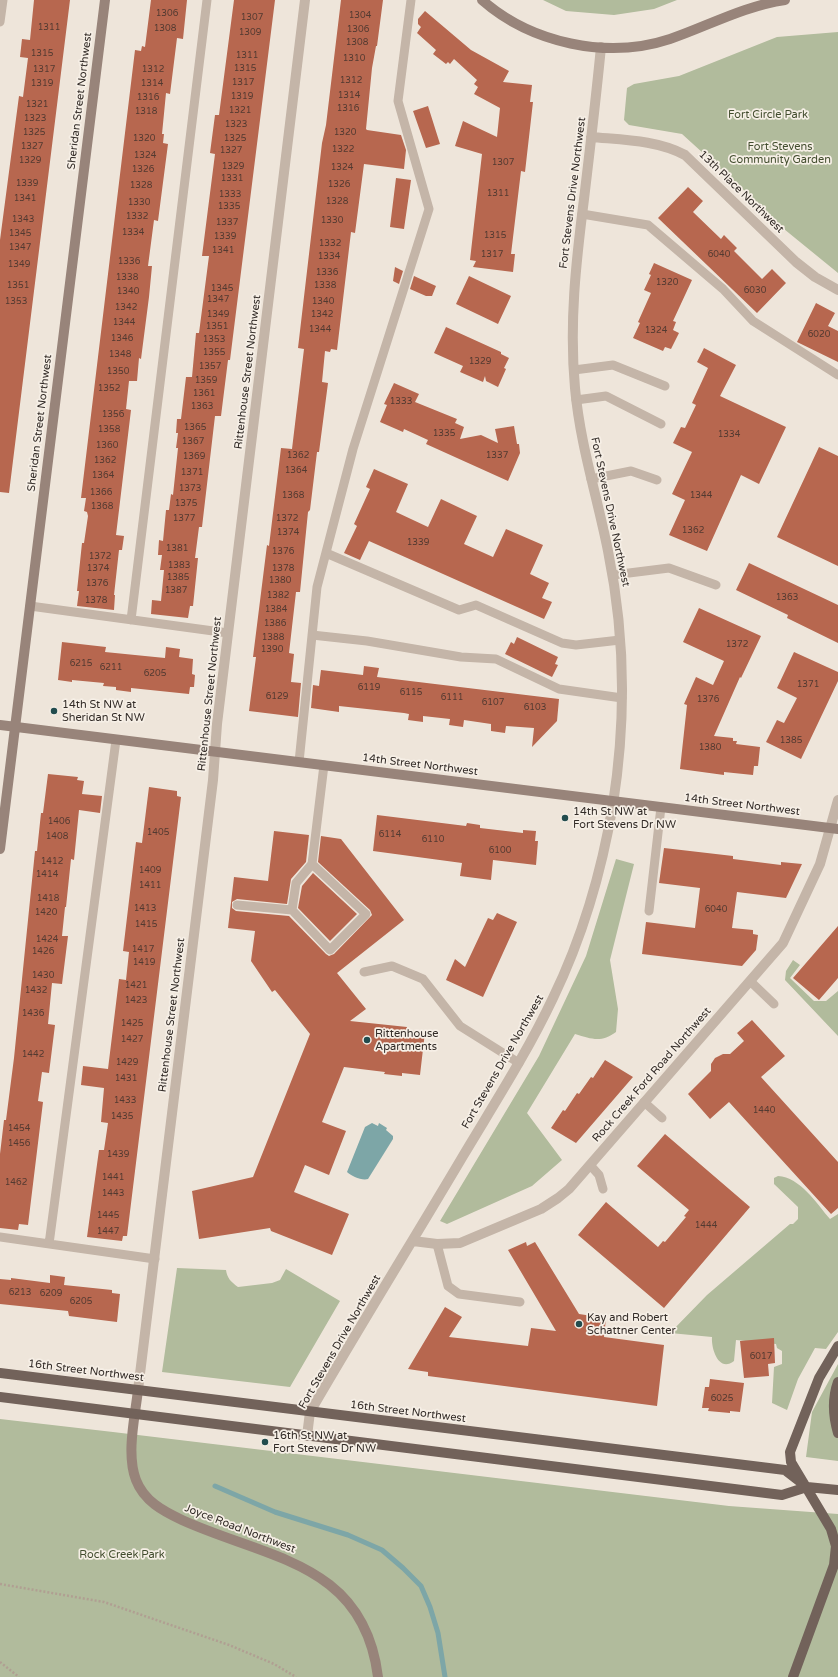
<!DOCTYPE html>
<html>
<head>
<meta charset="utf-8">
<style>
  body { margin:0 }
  canvas { display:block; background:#eee5da }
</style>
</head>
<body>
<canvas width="838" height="1677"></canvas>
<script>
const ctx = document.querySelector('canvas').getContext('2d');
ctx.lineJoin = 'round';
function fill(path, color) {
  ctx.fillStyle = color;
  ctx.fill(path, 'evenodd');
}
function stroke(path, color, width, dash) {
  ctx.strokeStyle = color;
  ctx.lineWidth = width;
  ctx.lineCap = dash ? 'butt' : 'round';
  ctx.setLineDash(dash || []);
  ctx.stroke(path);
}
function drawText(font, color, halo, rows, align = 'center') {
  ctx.font = font + ' "Varela Round",sans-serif';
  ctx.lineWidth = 3.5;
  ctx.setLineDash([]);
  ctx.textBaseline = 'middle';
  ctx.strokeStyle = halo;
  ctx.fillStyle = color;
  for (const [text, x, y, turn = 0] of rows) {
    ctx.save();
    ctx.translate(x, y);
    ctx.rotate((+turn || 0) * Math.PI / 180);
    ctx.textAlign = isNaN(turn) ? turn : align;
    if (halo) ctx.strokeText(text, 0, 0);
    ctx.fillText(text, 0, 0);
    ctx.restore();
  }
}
fill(new Path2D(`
  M543,0H677L654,9L614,15L566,11Z
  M838,32V273L784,229L758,203L682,134L629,125L624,120L627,88L634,84L679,76L777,37Z
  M616,859L634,864L610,960L618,1009L616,1032C601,1043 592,1039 575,1034L527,1113L562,1160L532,1186L447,1224L440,1221L539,1056L586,956Z
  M793,960L800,965L790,978L814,1001H826L838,991V1036L785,980L786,971Z
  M778,1176C800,1177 817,1204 830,1219L838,1214V1332L826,1349L815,1348L798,1379L787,1410L772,1403L774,1367L782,1364V1351L777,1348L776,1344L736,1340L734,1361C719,1373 711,1349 712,1337L670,1333L707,1295L790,1224H793L798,1219V1207L774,1184V1178Z
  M177,1268L226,1270C227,1278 231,1282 238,1287L272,1283L280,1280L286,1269L340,1301L290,1387L162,1372Z
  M838,1364V1461L806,1457L812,1412Z
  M0,1419L113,1432L729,1506L838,1514V1677H0Z`), '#b1bb9c');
fill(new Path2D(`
  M372,1123L378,1126L379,1123L387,1128L386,1130L393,1136V1139L368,1179C362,1181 351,1176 347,1172L365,1127Z`), '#7da6a7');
stroke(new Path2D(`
  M215,1486L275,1512L348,1535L382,1550L403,1568L421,1586L430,1607L438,1633L445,1677`), '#7da6a7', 5);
fill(new Path2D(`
  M34,0H70L9,493L0,492V240L19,96L23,97L28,58L20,57L22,39L30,40Z
  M151,0H187L183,39L177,38L170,94L166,93L162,134H164L163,143L168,144L158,221L154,220L148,266H152L149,297L141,359L139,358L137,381H129L126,409L131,410L116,535L124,536L122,550H119L114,595H115L114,610L77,606L79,591H77L82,543H84L88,516L87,512L84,511L86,498H81L135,50L141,51L142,46L145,47Z
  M234,0H275L230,360H228L221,416H215L202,527H199L195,558H198L193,606H190L188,618L151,614L152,600L161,601L164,570H160L162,555H158L159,540L163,541L166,510H169L171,494L173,495L178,448H176L178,433H176L177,419H181L186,377H192L196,333H199L209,256H202L215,154L210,153L215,115H219Z
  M341,0H383L377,46H376L372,68L366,129L367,130L401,135L406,150L404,169L364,164L355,233L351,232L337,350L331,349L330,352L325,351L322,382L328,383L319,452H317L310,510L308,512L300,592H296L289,653L294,654L291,682L301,683L298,717L249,711L256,657H253L267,545L269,546L281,448L292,449L304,349L298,348L322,143L326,125Z
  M425,11L471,50L509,71L503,82L532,85L530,102H533L525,172L521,171L511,254H515L513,272L473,267L476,261L470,260L482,154L455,146L463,121L497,137L500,108L474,94L478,87L474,84L477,80L454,59L450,64L448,62L446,64L433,54L436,50L417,33L421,27L418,24V19Z
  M428,106L440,144L426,148L413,111Z
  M396,178L411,180L404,229L390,227Z
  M688,187L703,201L693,212L721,239L724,235L737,248L734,251L762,279L772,269L786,283L757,313L658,218Z
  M654,263L692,280L673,321L676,322L673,330L679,333L671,349L665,347L663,351L633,338L640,323L638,322L651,293L644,290L651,275L649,274Z
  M395,267L403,271L399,284L393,281Z
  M414,276L436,286L432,296H426L410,289Z
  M469,276L511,296L498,324L456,304Z
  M816,303L835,313L828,326L838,331V362L797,342Z
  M446,327L501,352V354L509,358L504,368L506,369L498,387L486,381L485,376L483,382L460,372L463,366L434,353Z
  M704,348L736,365L720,396L786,427L759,484L741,475L707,551L669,535L685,500L672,494L692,452L673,443L681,427L685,428L696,405L692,403L708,368L697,362Z
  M394,383L419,394L415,402L457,419L455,423L464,427L460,439L481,435L498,443L495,429L514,426L517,444H519L520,453L508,481L426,444L428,440L404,429L403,432L380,422L387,405L384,404Z
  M819,447L838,456V566L777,537Z
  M374,469L408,484L396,512L428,527L441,499L477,516L464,544L493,557L506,529L543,545L530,574L549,583L542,598L552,602L544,619L369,541L360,560L344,553L357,526L354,524L370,489L366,487Z
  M749,563L838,605V643L787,618L788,615L736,590Z
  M699,608L761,636L741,678L740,677L714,736L733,738V741H737L736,744L760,747L758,766H754L753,775L724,772V775L680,769L687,705L684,704L696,677L713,685L724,661L683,642Z
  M517,637L558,657L555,664L558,665L552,677L505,654L511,642L514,644Z
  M62,642L106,647L105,652L165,658L166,647L180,649L179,657L193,659L192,674L195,675L194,687H190L189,694L131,688V692L116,690V687L103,686L104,683L72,680V682L58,680Z
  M794,652L838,672V681L801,759L766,742L777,720L784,723L797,698L777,688Z
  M364,666L379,668L377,677L559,699L557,721L532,747L534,728L506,726L505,733L491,731V724L464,720L463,727L449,725L450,719L423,716V722L408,720L409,714L404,713L339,706V712L311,708L313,685L319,686L321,670L363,675Z
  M48,774L78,777L77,780L84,781L82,794L102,796L100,813L79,810L74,860L71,859L66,907H65L62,936H68L62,984L52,983L48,1024L55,1025L49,1073L42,1072L38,1101L43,1102L28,1225L19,1224L18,1230L0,1228V1154L4,1120H6L14,1058L35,851H37L41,813H43Z
  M149,787L177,791V796L181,797L127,1236H123L122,1241L87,1237L99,1150H104L108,1123L101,1122L104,1088L81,1085L83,1066L108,1069L119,979L126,980L129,952L123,951L136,842L142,843Z
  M377,815L466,826L467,823L480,825V828L523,833V830L536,831L535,841H538L536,865L493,860L491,880L460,876L462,863L373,851Z
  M274,831L309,835L306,862L291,879L287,904L237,899L232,902V908L236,911L289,916L326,954L329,956L334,954L372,915L370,910L318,862L321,836L341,839L404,920L337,973L366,1009L350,1021L407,1027V1030L425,1032L420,1075L402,1073V1076L384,1074L385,1072L344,1067L322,1122L346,1131L329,1175L305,1165L294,1192L349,1214L332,1255L271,1231L270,1228L199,1239L192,1191L253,1177L310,1034L275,990L272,992L251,961L255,931L228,928L234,877L268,881Z
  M664,848L733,856V859L781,865V862L802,864L786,898L737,892L732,928L753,930V934L758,935L756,950L742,966L642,954L646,922L695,928L700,888L659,883Z
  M313,873L357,914L330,941L298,908L302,886Z
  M497,913L517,922L483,997L446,980L455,959L465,967L488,918L493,920Z
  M838,926V978L819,1000L793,978Z
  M752,1020L785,1056L761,1077L838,1162V1208L831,1214L729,1102L710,1119L688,1094L711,1071V1064L715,1058L723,1054H730L744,1041L737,1033Z
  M605,1060L633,1077L576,1143L551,1128L563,1110L565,1111L577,1093L579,1094L591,1077L593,1078Z
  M665,1134L750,1207L664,1308L578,1235L606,1202L658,1247L663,1241L665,1242L686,1217L684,1216L689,1210L637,1166Z
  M526,1242L527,1246L535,1242L579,1314L606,1318L604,1337L664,1345L657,1406L428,1376V1372L408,1369L445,1307L462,1317L449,1337L528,1346L531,1328L556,1331L508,1250Z
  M50,1275L65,1277L64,1285L112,1290V1293L120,1294L117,1322L69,1316L68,1311L0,1304V1279L11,1280V1278L50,1283Z
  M774,1338L775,1363L768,1364L769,1376L744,1378L740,1341Z
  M710,1379L744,1383L740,1412L730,1411V1413L708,1411L709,1408H702L705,1387H709Z`), '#b7674f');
stroke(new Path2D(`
  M0,1584L104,1602L229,1645L274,1664L296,1677
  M0,1662L19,1677`), '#b09f92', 2.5, [2, 2]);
stroke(new Path2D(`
  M0,22L3,0
  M582,214L648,225L723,289L753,321L838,375
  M574,370L613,365L665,386
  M576,400L606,396L661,424
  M591,479L631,471L657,480
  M326,553L459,610L476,605L562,643L576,645L620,640
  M613,575L669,568L716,585
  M30,606L228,633
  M131,620L207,0
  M312,635L367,641L461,657L496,659L559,689L622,698
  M299,762L317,587L353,449L429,209L398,101L411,0
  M237,905L292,910L330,950L366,914L312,864L324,765
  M292,910L296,883L312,864
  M649,911L661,807
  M364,972L392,966L423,979L460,1026L519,1063
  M750,981L774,1004
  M644,1102L662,1118
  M590,1165L599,1175L603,1189
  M0,1237L155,1259
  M49,1244L116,740
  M437,1244L448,1286L459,1294L520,1302`), '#c4b5a8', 9);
stroke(new Path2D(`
  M591,137C623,140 657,140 685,155L796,262L815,277L838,290
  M413,1241L437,1244L460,1243L541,1209L558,1198L569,1189L783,943L820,864L838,800
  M138,1390L213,780L217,724L305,0
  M307,1436L310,1412C360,1326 412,1242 463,1156C494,1104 527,1053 553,998C582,938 602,870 613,804C626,721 625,634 608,551C597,496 580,444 575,388C569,324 576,262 584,199C590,149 596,98 601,47`), '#c4b5a8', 10);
stroke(new Path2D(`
  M482,0C531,43 607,60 670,39C708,26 744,6 785,0
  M0,725L838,829
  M0,849L105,0
  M138,1390C135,1417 126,1454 136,1480C144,1501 163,1511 182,1520C268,1559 364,1562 378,1677`), '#98847a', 10);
stroke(new Path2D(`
  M0,1373L785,1470L807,1487
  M838,1382C832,1399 833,1416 838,1433
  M0,1397L782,1495L807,1487L838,1490
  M793,1677L834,1565L836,1546L831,1529L791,1462L790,1452L819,1378L838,1346`), '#72625a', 10);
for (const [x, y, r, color] of [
  [54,711,4,"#224c4e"],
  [565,818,4,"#224c4e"],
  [367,1040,4,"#224c4e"],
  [579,1324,4,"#224c4e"],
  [265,1442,4,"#224c4e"]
]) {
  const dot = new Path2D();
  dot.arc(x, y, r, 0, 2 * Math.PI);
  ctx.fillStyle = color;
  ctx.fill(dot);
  stroke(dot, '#f6efe6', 1.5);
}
drawText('9px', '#533a31', null, [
  ["1306",167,14],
  ["1304",360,16],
  ["1307",252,18],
  ["1311",49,28],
  ["1308",165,29],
  ["1306",358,30],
  ["1309",250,33],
  ["1308",357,43],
  ["1315",42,54],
  ["1311",247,56],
  ["1310",354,59],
  ["1315",245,69],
  ["1317",44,70],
  ["1312",153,70],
  ["1312",351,81],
  ["1317",243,83],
  ["1319",42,84],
  ["1314",152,84],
  ["1314",349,96],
  ["1319",242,97],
  ["1316",148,98],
  ["1321",37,105],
  ["1316",348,109],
  ["1321",240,111],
  ["1318",146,112],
  ["1323",35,119],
  ["1323",236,125],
  ["1325",34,133],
  ["1320",345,133],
  ["1320",144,139],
  ["1325",235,139],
  ["1327",32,147],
  ["1322",343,150],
  ["1327",231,151],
  ["1324",145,156],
  ["1329",30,161],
  ["1307",503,163],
  ["1329",233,167],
  ["1324",342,168],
  ["1326",143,170],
  ["1331",232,179],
  ["1339",27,184],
  ["1326",339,185],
  ["1328",141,186],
  ["1311",498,194],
  ["1333",230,195],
  ["1341",25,199],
  ["1328",337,202],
  ["1330",139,203],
  ["1335",229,207],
  ["1332",137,217],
  ["1343",23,220],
  ["1330",332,221],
  ["1337",227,223],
  ["1334",133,233],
  ["1345",20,234],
  ["1315",495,236],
  ["1339",225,237],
  ["1332",330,244],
  ["1347",20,248],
  ["1341",223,251],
  ["1317",492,255],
  ["6040",719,255],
  ["1334",329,257],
  ["1336",129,262],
  ["1349",19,265],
  ["1336",327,273],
  ["1338",127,278],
  ["1320",667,283],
  ["1351",18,286],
  ["1338",325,286],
  ["1345",222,289],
  ["6030",755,291],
  ["1340",128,292],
  ["1347",218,300],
  ["1353",16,302],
  ["1340",323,302],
  ["1342",126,308],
  ["1349",218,315],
  ["1342",322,315],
  ["1344",124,323],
  ["1351",217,327],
  ["1344",320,330],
  ["1324",656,331],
  ["6020",819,335],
  ["1346",122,339],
  ["1353",214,340],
  ["1355",214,353],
  ["1348",120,355],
  ["1329",480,362],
  ["1357",210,367],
  ["1350",118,372],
  ["1359",206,381],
  ["1352",109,389],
  ["1361",204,394],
  ["1333",401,402],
  ["1363",202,407],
  ["1356",113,415],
  ["1365",195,428],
  ["1358",109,430],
  ["1335",444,434],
  ["1334",729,435],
  ["1367",193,442],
  ["1360",107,446],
  ["1362",298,456],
  ["1337",497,456],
  ["1369",194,457],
  ["1362",105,461],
  ["1364",296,471],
  ["1371",192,473],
  ["1364",103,476],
  ["1373",190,489],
  ["1366",101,493],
  ["1368",293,496],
  ["1344",701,496],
  ["1375",186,504],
  ["1368",102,507],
  ["1377",184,519],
  ["1372",287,519],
  ["1362",693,531],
  ["1374",288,533],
  ["1339",418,543],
  ["1381",177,549],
  ["1376",283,552],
  ["1372",100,557],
  ["1383",179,566],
  ["1374",98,569],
  ["1378",283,569],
  ["1385",178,578],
  ["1380",280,581],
  ["1376",97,584],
  ["1387",176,591],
  ["1382",278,596],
  ["1363",787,598],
  ["1378",96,601],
  ["1384",276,610],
  ["1386",275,624],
  ["1388",273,638],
  ["1372",737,645],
  ["1390",272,650],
  ["6215",81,664],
  ["6211",111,668],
  ["6205",155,674],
  ["1371",808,685],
  ["6119",369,688],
  ["6115",411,693],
  ["6129",277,697],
  ["6111",452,698],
  ["1376",708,700],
  ["6107",493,703],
  ["6103",535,708],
  ["1385",791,741],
  ["1380",710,748],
  ["1406",59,822],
  ["1405",158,833],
  ["6114",390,835],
  ["1408",57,837],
  ["6110",433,840],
  ["6100",500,851],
  ["1412",52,862],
  ["1409",150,871],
  ["1414",47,875],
  ["1411",150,886],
  ["1418",48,899],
  ["1413",145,909],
  ["6040",716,910],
  ["1420",46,913],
  ["1415",146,925],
  ["1424",47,940],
  ["1417",143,950],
  ["1426",43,952],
  ["1419",144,963],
  ["1430",43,976],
  ["1421",136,986],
  ["1432",36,991],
  ["1423",136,1001],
  ["1436",33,1014],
  ["1425",132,1024],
  ["1427",132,1040],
  ["1442",33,1055],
  ["1429",127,1063],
  ["1431",126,1079],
  ["1433",125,1101],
  ["1440",764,1111],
  ["1435",122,1117],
  ["1454",19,1129],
  ["1456",19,1144],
  ["1439",118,1155],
  ["1441",113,1178],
  ["1462",16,1183],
  ["1443",113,1194],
  ["1445",108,1216],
  ["1444",706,1226],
  ["1447",108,1232],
  ["6213",20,1293],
  ["6209",51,1294],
  ["6205",81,1302],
  ["6017",761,1357],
  ["6025",722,1399]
]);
drawText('11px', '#322b27', '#f6efe6', [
  ["Sheridan Street Northwest",80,101,-83],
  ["13th Place Northwest",741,192,44],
  ["Fort Stevens Drive Northwest",573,193,-83],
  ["Rittenhouse Street Northwest",248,372,-83],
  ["Sheridan Street Northwest",40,423,-83],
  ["Fort Stevens Drive Northwest",610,512,78],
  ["Rittenhouse Street Northwest",210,694,-84],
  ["14th Street Northwest",420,765,7],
  ["14th Street Northwest",742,805,7],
  ["Rittenhouse Street Northwest",172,1015,-83],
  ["Fort Stevens Drive Northwest",503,1062,-60],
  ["Rock Creek Ford Road Northwest",652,1075,-49],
  ["Fort Stevens Drive Northwest",340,1342,-60],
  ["16th Street Northwest",86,1371,7],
  ["16th Street Northwest",408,1412,7],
  ["Joyce Road Northwest",240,1529,21]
]);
drawText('11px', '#424d2e', '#f6efe6', [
  ["Fort Circle Park",768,115],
  ["Fort Stevens",780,147],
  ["Community Garden",780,160],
  ["Rock Creek Park",122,1555]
]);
drawText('11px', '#322b27', '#f6efe6', [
  ["14th St NW at",62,705],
  ["Sheridan St NW",62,718],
  ["14th St NW at",573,812],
  ["Fort Stevens Dr NW",573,825],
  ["Rittenhouse",375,1034],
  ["Apartments",375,1047],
  ["Kay and Robert",587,1318],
  ["Schattner Center",587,1331],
  ["16th St NW at",273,1436],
  ["Fort Stevens Dr NW",273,1449]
], 'left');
</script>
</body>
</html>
